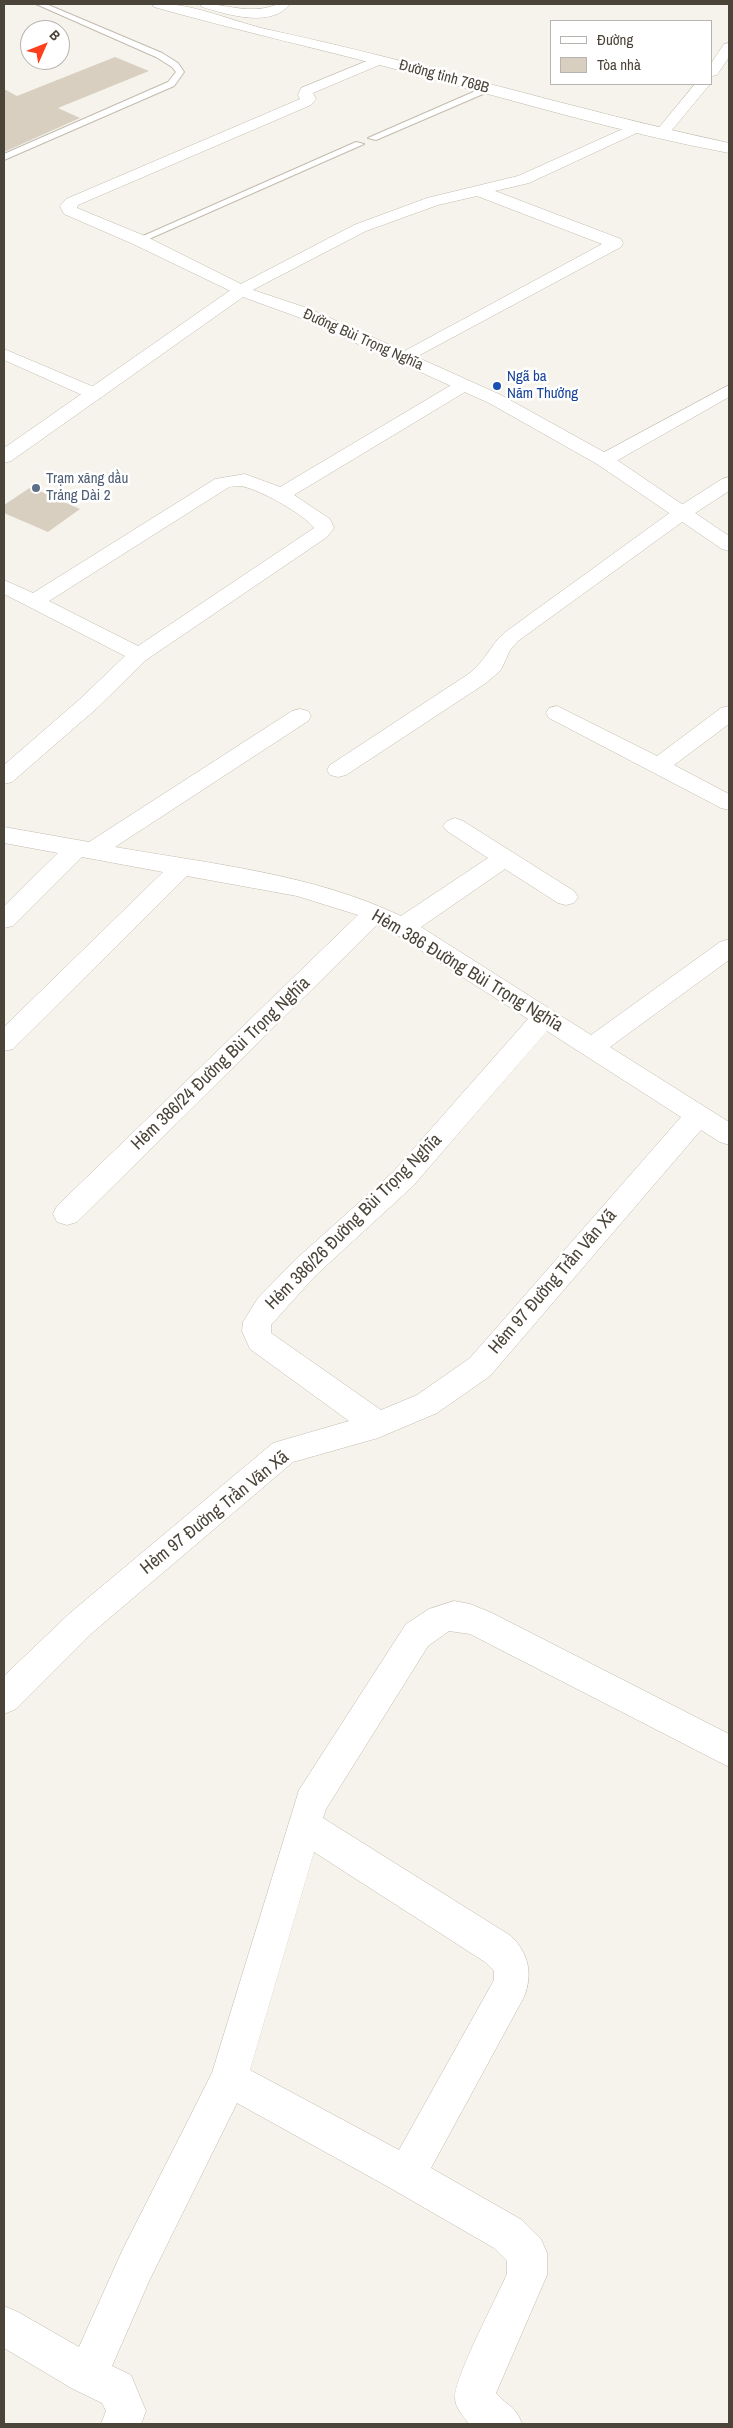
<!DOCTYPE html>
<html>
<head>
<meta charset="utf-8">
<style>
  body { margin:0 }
  #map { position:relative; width:733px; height:2428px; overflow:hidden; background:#f6f3ec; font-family:"Archivo Narrow",sans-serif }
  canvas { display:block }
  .frame { position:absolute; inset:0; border:5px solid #4b4439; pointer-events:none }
  .legend { position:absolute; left:550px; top:20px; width:162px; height:65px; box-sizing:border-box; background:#fff; border:1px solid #b7b4b0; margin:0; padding:6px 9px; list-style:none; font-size:15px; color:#4b4439 }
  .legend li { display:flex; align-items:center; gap:10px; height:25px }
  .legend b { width:25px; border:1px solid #b7b4b0 }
  .north { position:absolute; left:20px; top:20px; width:50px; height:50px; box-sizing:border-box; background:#fff; border:1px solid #b7b4b0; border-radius:50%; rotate:46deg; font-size:14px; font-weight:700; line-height:20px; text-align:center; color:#4b4439 }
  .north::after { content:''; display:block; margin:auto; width:18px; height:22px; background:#fc3f1d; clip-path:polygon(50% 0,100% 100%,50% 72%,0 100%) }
</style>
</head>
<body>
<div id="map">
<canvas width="733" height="2428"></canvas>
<div class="frame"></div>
<ul class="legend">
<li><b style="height:6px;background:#fff"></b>Đường</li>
<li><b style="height:14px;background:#d8cfc1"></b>Tòa nhà</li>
</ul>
<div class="north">B</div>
</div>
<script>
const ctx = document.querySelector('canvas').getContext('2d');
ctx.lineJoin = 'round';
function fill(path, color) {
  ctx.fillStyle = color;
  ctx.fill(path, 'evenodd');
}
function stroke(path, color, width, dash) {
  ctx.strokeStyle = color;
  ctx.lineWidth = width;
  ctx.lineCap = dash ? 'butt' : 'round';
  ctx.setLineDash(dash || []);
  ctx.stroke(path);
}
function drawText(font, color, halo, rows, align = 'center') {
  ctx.font = font + ' "Archivo Narrow",sans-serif';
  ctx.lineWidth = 5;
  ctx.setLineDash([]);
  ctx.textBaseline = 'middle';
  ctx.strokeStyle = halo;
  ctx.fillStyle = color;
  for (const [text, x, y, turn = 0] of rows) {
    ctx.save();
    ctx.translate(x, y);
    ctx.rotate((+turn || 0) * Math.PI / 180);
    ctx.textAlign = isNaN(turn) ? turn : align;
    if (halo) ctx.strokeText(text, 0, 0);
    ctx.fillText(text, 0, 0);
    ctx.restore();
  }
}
fill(new Path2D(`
  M115,57L149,71L58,108L80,118L4,152V89L17,96Z
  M31,487L80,509L48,532L4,513V505Z`), '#d8cfc1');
const service = new Path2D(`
  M36,4H46L162,53L178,63L184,72L174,86L4,160V154L168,82L176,72L172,67L156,57Z
  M487,86L490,87V91L376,140L368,138Z
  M356,142L364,144L142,242L134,240Z`);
const minor = new Path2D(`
  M200,4C219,3 236,10 255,9C269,9 274,3 290,4C271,29 226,14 202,7Z
  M729,43V57L717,75L712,76V62L724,44Z
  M379,56L386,60L384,63L313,93L316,99L311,105L78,205L77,208L145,236L241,284L354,225L427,198L518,176L636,123L644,128L641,131L529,183L495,191L621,239L623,243L621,247L405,363L399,362L396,358L399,354L602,244L477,196L438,205L366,231L241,296L133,244L64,214L60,206L66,199L300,99L298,95L301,88Z
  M695,84H710L667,136H657L654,133L657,130Z
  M4,349L101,390L104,394L101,398H89L4,360Z
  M464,380L470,381L473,385L470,389L294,495L330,519L334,528L327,537L146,660L96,709L12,782L4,784V765L80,699L125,656L4,594V580L33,593L215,479L245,474L280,487L458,381ZM239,486C254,486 306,515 314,528L138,646L49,601L229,487Z
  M729,385V397L611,464H597L594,460L597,456Z
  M729,477V491L689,517L518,641L510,650L501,670L486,683L346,775L338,777L330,775L327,770L330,765L470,673C486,660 489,647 504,633L675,509L722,479Z
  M557,706L657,756L721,708L729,706V724L674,765L729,794V810L721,808L549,718L546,713L549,708Z
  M300,709L308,711L311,716L308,721L115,847C212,864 313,874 401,916L488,858L447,831L443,826L447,821L455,818L463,821L574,891L578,897L574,903L566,905L558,903L505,869L421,927L591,1035L720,942L729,939V960L610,1047L729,1122V1145L720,1142L701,1130L490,1376L437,1413L378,1438L293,1462L92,1633L16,1709L4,1714V1676L70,1613L273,1443L349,1421L250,1349L242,1331L243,1322L258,1298L295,1260L393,1172L528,1019L394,933L377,925L77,1222L67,1225L57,1222L53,1214L57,1206L358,915L297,896L187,876L13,1049L4,1051V1027L163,872L82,857L13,926L4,928V906L58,853L4,843V827L89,842L292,711ZM547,1031L681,1117L470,1358L417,1395L381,1410L271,1333V1325L315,1276L413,1186Z
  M454,1601L470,1604L492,1613L729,1734V1767L470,1634L449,1631L428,1646L326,1809L323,1818L511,1936C529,1954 533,1974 524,1997L431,2168L522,2220L541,2239L547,2253V2275L496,2393C508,2407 516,2406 522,2424H469C464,2417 455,2408 455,2398C454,2378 497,2297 507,2274V2261L494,2248L392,2189L237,2103L150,2279L112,2366L131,2375L146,2411L141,2424H101L106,2411L102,2403L73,2389L4,2348V2306L18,2312L79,2347L122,2251L212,2073L299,1790L406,1624L429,1609ZM314,1852L485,1962L494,1971V1980L399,2150L250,2070Z`);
const tertiary = new Path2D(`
  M152,4C189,1 233,22 270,30C424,63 575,110 729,143V153C622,133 516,101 410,73C325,50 239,31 154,7Z
  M241,286L310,309L501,395L611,456L729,536V551L722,549L597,464L489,403L298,317L243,297L11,461L4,463V448L235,287Z`);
stroke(service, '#c2bbae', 2);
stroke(minor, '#c2bbae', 1);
stroke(tertiary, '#c2bbae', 1);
fill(service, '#fff');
fill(minor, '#fff');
fill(tertiary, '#fff');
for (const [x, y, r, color] of [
  [497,386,5,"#1a4fb4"],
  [36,488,5,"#5c6f8a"]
]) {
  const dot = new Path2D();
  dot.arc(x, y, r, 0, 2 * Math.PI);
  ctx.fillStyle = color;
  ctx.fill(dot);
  stroke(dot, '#fff', 2);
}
drawText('15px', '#4b4439', '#fff', [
  ["Đường tỉnh 768B",444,77,15],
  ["Đường Bùi Trọng Nghĩa",363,340,24]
]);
drawText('15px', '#164399', '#fff', [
  ["Ngã ba",507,377],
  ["Năm Thưởng",507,394]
], 'left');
drawText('15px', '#4e5e75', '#fff', [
  ["Trạm xăng dầu",46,479],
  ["Trảng Dài 2",46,496]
], 'left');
drawText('18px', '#4b4439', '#fff', [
  ["Hẻm 386 Đường Bùi Trọng Nghĩa",467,971,31],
  ["Hẻm 386/24 Đường Bùi Trọng Nghĩa",221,1064,-44],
  ["Hẻm 386/26 Đường Bùi Trọng Nghĩa",354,1222,-45],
  ["Hẻm 97 Đường Trần Văn Xã",553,1282,-49],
  ["Hẻm 97 Đường Trần Văn Xã",215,1513,-39]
]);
</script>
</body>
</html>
